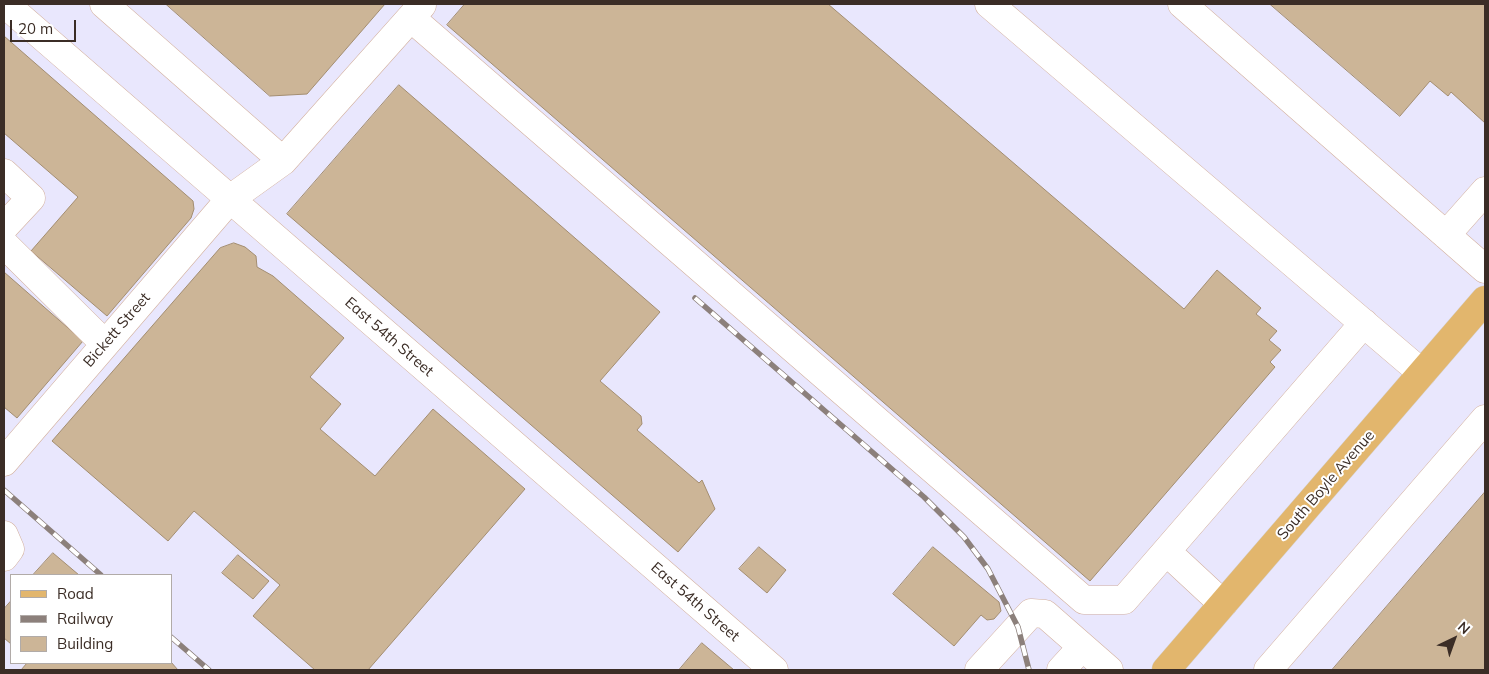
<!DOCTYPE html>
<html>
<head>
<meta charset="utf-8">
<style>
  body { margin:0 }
  #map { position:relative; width:1489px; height:674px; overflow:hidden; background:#faf2ef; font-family:Mulish,sans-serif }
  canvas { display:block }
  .frame { position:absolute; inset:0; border:5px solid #3b2d26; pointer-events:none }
  .legend { position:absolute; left:10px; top:574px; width:162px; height:90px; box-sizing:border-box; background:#fff; border:1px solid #b1aba8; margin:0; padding:6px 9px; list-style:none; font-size:15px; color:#3b2d26 }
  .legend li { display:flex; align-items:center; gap:10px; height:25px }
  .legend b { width:25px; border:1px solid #b1aba8 }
  .north { position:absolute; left:1429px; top:614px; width:50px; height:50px; -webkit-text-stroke:4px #fff; paint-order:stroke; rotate:42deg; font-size:14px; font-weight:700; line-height:20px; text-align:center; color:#3b2d26 }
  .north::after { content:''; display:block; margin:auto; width:18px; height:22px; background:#3b2d26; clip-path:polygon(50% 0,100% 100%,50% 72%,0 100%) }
  .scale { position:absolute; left:10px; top:20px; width:66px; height:22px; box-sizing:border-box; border:2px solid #3b2d26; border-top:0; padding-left:6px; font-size:15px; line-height:18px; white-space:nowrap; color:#3b2d26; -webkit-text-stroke:4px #fff; paint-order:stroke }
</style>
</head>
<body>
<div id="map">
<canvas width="1489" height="674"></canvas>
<div class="frame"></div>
<ul class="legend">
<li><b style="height:6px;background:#e2b66d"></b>Road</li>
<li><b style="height:6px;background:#8c807b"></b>Railway</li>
<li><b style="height:14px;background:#ccb597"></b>Building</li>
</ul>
<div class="north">N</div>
<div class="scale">20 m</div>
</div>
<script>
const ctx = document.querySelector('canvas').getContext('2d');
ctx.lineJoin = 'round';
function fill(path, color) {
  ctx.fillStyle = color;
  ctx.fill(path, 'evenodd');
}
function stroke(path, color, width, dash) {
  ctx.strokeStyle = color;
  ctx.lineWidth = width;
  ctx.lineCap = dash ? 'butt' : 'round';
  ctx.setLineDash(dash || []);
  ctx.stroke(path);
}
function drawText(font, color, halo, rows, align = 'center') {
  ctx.font = font + ' Mulish,sans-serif';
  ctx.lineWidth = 4;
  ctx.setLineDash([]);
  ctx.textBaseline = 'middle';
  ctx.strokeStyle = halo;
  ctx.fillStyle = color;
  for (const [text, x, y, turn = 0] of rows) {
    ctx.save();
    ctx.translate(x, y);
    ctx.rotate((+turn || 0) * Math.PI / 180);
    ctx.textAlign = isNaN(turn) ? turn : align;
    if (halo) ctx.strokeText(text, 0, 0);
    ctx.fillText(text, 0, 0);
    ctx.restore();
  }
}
fill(new Path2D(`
  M4,4H1485V670H4ZM11,575H171V663H11Z`), '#e9e7fd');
const building = new Path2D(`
  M166,4H385L307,94L270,96Z
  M465,4H828L1184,309L1217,270L1261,308L1256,314L1277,331L1269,340L1281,350L1270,362L1275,367L1090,581L447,25Z
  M1270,4H1485V123L1451,92L1448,96L1430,81L1400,116Z
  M4,36L193,201L194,209L191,218L107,316L31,251L78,197L4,133Z
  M399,85L660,312L600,381L641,416L642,424L637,430L699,483L702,480L715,509L678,552L287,214Z
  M234,243L245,247L256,256L257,267L273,276L344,338L310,377L341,404L320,429L375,476L433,409L525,489L368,670H315L253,616L280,585L194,511L168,541L52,441L220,248Z
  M4,272L83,341L17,418L4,407Z
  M1485,492V670H1332Z
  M759,547L786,570L767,593L739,569Z
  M933,547L999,602L1001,611L994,619L987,620L981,615L954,646L893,594Z
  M53,553L79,575H33Z
  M238,555L269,581L253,599L222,573Z
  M11,601V644L4,638V609Z
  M702,643L734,670H679Z
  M171,662L178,670H21L27,663Z`);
fill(building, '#ccb597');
stroke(building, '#a48e71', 1);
const minor = new Path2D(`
  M5,4L774,670
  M104,4L283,161
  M989,4L1422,373
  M1182,4L1485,269
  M411,18L1084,600H1124L1364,323
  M4,173L31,198L4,227
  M1446,235L1485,191
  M4,244L105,344
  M4,462L230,199L283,161L422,5
  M4,535L10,549L4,557
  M1167,552L1223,604
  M979,670L1031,613L1045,614L1109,670
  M1061,670L1082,647
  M1268,670L1485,419`);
const major = new Path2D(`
  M1166,670L1485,300`);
stroke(minor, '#d3b09e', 29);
stroke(major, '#d4d1cf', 29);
stroke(minor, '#fff', 28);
stroke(major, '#e2b66d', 28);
const rail = new Path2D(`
  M695,298L924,497L964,537L988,569L1018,627L1029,670
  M4,490L101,575
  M171,637L209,670`);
stroke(rail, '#8c807b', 5.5);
stroke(rail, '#fff', 4, [11]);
drawText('15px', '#3b2d26', '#fff', [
  ["Bickett Street",117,330,-49],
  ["East 54th Street",389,337,41],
  ["South Boyle Avenue",1326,485,-49],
  ["East 54th Street",695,602,41]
]);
</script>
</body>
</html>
